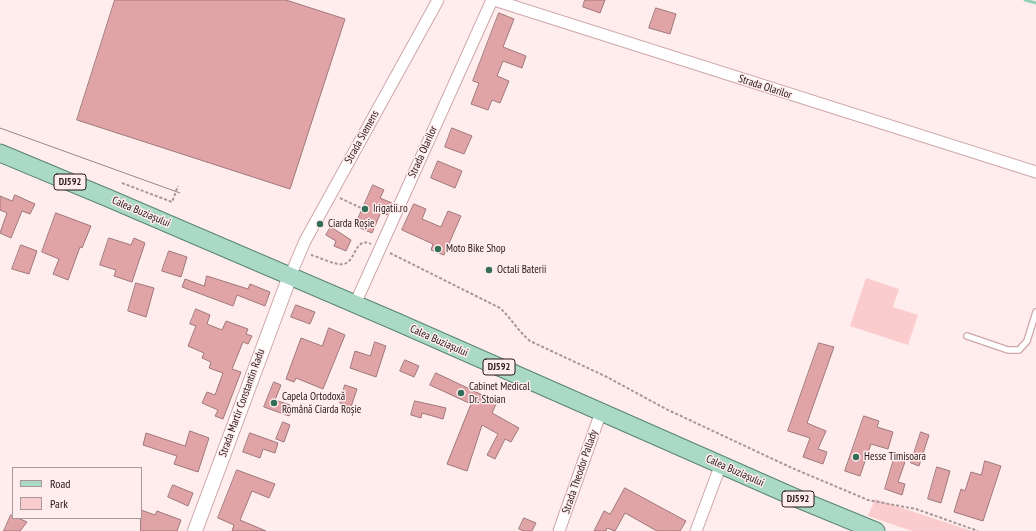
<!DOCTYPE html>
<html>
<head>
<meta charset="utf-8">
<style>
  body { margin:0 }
  #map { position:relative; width:1036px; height:531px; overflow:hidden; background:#ffedee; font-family:"PT Sans Narrow",sans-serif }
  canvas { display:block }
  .legend { position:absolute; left:12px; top:467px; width:130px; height:52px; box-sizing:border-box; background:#ffedee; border:1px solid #a89798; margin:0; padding:5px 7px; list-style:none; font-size:12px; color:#251617 }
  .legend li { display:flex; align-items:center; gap:8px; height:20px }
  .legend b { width:20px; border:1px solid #a89798 }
</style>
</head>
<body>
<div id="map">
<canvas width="1036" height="531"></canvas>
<ul class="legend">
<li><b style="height:5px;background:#aad9c7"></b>Road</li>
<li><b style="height:11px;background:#fbccce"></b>Park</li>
</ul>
</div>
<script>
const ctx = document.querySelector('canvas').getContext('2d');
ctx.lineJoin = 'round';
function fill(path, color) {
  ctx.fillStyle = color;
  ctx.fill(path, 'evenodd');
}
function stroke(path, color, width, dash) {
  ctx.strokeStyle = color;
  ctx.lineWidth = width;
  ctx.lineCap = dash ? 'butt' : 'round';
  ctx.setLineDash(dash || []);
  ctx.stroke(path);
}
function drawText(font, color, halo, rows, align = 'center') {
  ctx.font = font + ' "PT Sans Narrow",sans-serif';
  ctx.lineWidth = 3;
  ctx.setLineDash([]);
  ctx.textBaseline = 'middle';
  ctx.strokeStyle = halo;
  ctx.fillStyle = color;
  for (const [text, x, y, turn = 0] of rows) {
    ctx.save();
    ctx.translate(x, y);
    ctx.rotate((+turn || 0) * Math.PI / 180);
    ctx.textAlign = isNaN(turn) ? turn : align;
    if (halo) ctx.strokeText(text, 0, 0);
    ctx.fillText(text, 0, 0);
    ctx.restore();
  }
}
fill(new Path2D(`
  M866,278L899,289L893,307L918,315L908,345L850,326Z
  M875,499L972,531H912L868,516Z`), '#fbccce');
stroke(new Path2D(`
  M1025,0L1036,3`), '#93d1b7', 3);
const building = new Path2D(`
  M115,0H286L345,19L290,189L77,120Z
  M585,0H605L600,13L583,7Z
  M656,8L676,14L670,34L649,28Z
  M499,13L514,19L503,47L526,56L522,68L503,61L497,76L509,81L500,103L492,100L488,110L471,104L479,83L473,81Z
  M452,128L472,136L464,154L445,147Z
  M438,161L462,171L455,188L431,178Z
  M373,185L384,190L380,198L392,203L387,215L381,212L372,233L355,226Z
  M15,195L35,204L30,214L22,211L11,238L0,233L7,213L0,210V196L12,201Z
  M414,204L426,209L422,219L441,227L448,211L461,216L444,255L431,250L433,244L402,230Z
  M56,213L91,226L82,248L80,247L68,280L53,274L59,259L42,252Z
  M331,227L351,240L346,251L334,246L336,241L326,235Z
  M109,238L131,245L134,238L145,243L132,282L114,276L116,270L100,265Z
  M21,245L37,251L29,274L12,269Z
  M169,251L187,257L181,277L162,271Z
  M207,276L248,289L250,284L270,292L265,306L237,295L233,306L182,287L185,279L204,286Z
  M136,283L154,288L146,317L128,311Z
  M296,305L315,312L310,324L291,317Z
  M196,309L210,315L207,324L222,330L226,321L248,329L246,334L252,336L248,344L243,342L232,369L241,372L223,419L215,416L218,410L202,403L207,392L215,395L223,373L209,368L211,362L202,358L204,353L188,346L196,326L190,324Z
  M329,328L345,335L323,389L296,378L294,382L286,379L301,338L322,346Z
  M375,342L386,346L376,377L350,368L355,351L370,356Z
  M819,343L834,347L807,423L826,431L818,449L827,452L823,464L803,457L810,438L788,431Z
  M405,360L419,366L414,377L400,371Z
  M436,373L497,402L492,413L519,428L511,442L505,439L495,459L487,455L498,434L482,425L467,471L447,464L471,404L430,385Z
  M274,382L281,385L275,400L290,405L292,412L289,416L264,407Z
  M345,385L357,389L351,407L340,403Z
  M415,401L446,408L443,419L422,413L421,418L411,415Z
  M864,416L879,421L877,427L893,432L888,449L871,444L860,476L845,471Z
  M283,422L290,425L284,442L276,439Z
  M190,431L209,438L198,472L174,464L177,456L143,445L146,433L185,446Z
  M921,432L929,435L919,466L911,463Z
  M250,433L278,443L275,453L263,449L260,458L243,452Z
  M894,459L905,462L898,482L905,484L902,495L885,489Z
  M985,461L1001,466L983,521L954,512L961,489L965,491L971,472L981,475Z
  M937,467L950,471L941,503L928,499Z
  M237,470L275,484L269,498L252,491L240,520L266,531H232L234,525L218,518Z
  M173,485L193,493L188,506L168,497Z
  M625,488L686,521L680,531H657L625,513L615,531L607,528L606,531H594L604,511L610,514Z
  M141,510L155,515L157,511L181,520L177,531H141Z
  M11,515L13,516V518H18L27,522L20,531H4Z
  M524,518L536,523L532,531H524L519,529Z`);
fill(building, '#e0a3a6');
stroke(building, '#9f787a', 1);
const service = new Path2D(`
  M967,336L1008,350H1019L1027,341L1036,312`);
const minor = new Path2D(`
  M494,0L1036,172
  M290,276L305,241L438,0
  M355,304L492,0
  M559,531L601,412
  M696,531L721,464`);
const tertiary = new Path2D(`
  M195,531L290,276`);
const primary = new Path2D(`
  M0,153L108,198L397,322L803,501L876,531`);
stroke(service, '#cfa6a8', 8);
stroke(minor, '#cfa6a8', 13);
stroke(tertiary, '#cfa6a8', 16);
stroke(primary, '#568471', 19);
stroke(new Path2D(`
  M122,183L172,202L178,186
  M340,198L363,209
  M390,253L500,308C511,318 518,331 530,341L607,377L666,409L792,468L868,500L916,509L978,531
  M311,255C319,257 336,266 344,264C356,261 355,236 371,244`), '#a69697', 2, [3, 2]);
stroke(service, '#fff', 5.5);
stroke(minor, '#fff', 11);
stroke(tertiary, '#fff', 14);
stroke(primary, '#aad9c7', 17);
stroke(new Path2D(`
  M0,128L180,193`), '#978788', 1);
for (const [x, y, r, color] of [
  [365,209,4,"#346e58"],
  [320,224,4,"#346e58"],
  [438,249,4,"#346e58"],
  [489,270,4,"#346e58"],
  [461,393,4,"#346e58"],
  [274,403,4,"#346e58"],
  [856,457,4,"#346e58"]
]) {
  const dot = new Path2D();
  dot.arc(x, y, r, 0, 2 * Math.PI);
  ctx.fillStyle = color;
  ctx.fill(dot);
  stroke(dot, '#ffedee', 1.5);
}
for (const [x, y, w] of [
  [70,182,32],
  [499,367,32],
  [798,499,32]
]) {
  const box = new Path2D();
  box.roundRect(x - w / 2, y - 8, w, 16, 3);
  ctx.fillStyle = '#ffedee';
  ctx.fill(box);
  stroke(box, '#251617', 1);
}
drawText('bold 10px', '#251617', null, [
  ["DJ592",70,182],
  ["DJ592",499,367],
  ["DJ592",798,499]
]);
drawText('11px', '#251617', '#ffedee', [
  ["Strada Olarilor",765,87,18],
  ["Strada Siemens",362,137,-61],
  ["Strada Olarilor",423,152,-66],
  ["Calea Buziașului",141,212,23],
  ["Calea Buziașului",439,341,24],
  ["Strada Martir Constantin Radu",242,403,-70],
  ["Calea Buziașului",735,471,24],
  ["Strada Theodor Pallady",580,472,-71]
]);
drawText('11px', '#251617', '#ffedee', [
  ["Irigatii.ro",373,209],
  ["Ciarda Roșie",328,224],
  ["Moto Bike Shop",446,249],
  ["Octali Baterii",497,270],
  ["Cabinet Medical",469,387],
  ["Dr. Stoian",469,400],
  ["Capela Ortodoxă",282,397],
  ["Română Ciarda Roșie",282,410],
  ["Hesse Timisoara",864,457]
], 'left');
</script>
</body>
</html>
